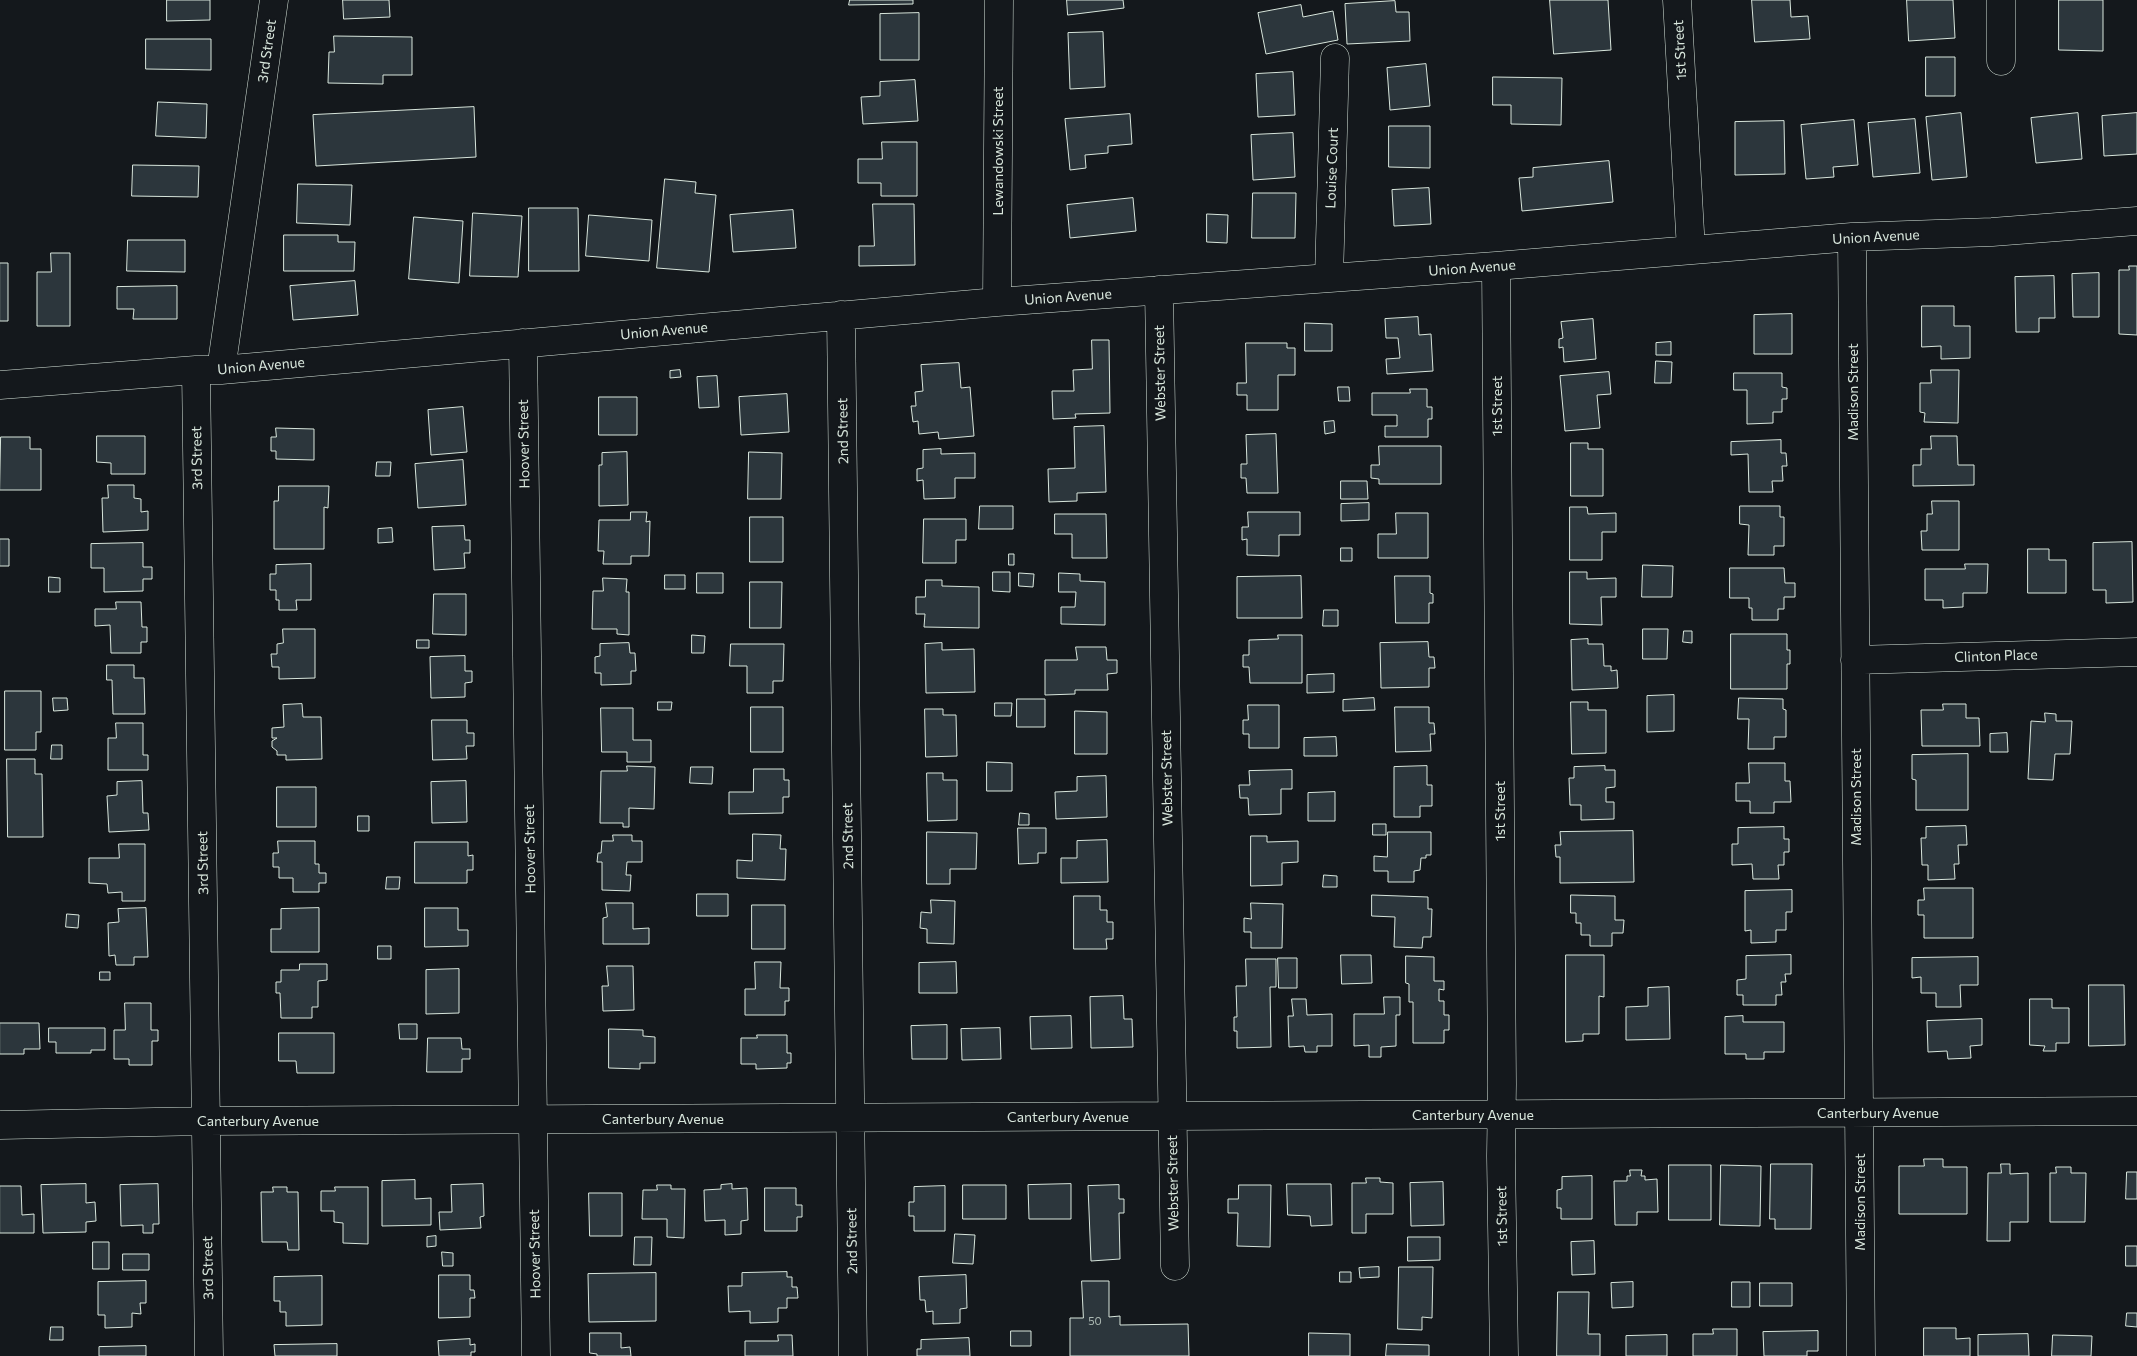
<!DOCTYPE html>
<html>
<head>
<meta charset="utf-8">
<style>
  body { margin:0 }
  canvas { display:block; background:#14181c }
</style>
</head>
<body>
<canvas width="2137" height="1356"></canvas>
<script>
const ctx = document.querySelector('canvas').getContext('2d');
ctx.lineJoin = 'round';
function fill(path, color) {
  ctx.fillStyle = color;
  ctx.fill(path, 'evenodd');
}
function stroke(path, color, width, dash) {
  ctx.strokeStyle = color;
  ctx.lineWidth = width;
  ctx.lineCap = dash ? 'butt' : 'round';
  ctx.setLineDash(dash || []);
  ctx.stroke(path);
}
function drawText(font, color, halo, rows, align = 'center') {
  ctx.font = font + ' Commissioner,sans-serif';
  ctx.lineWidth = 4;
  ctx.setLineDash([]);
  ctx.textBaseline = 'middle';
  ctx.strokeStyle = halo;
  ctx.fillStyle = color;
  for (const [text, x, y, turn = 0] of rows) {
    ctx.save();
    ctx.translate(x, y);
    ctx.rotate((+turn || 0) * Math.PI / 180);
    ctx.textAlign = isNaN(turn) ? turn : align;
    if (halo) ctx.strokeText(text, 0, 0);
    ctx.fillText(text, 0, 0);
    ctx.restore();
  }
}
const building = new Path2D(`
  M167,0H210V20L167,21Z
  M343,0H389L390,17L344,19Z
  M850,0H913V4L849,5Z
  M1067,0H1123L1124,8L1068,15Z
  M1550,0H1608L1611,50L1554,54Z
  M1752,0H1790L1791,17L1808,16L1810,39L1755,42Z
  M1907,0H1953L1955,38L1909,41Z
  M2059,0H2103V51L2059,50Z
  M1395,1L1396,12H1409L1410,41L1347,44L1345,4Z
  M1301,5L1303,17L1333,11L1338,40L1266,54L1258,13Z
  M919,13V60H880V14Z
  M1103,32L1105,87L1070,89L1068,33Z
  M334,36L412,37V75H383V84L328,83L329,52H334Z
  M146,39H211V70L146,69Z
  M1926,57H1955V96H1926Z
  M1426,64L1430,106L1390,110L1387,68Z
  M1293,72L1295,115L1258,117L1256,74Z
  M1493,77L1562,78L1561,125L1511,124V105H1493Z
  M915,80L918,121L863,124L861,97L880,96V82Z
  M158,102L207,104L206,138L156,136Z
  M474,107L476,157L316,166L313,115Z
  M1961,113L1967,177L1932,180L1926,117Z
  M2078,113L2082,159L2036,163L2031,118Z
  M2137,113V154L2104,156L2102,116Z
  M1130,114L1132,144L1108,146V153L1085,155L1086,168L1070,170L1065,119Z
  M1915,119L1920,173L1873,177L1868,123Z
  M1854,120L1858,165L1833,167L1834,177L1806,179L1801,125Z
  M1784,121L1785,174L1735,175V122Z
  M1389,126H1430V168L1389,167Z
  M1293,133L1295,177L1253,180L1251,135Z
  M882,142H917V196H881V183H858V159H882Z
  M1609,161L1613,202L1522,211L1519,178L1533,177V168Z
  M133,165L199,166L198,197L132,196Z
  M665,179L696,182L695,193L716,195L709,272L657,268Z
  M298,184L352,185L350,225L297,223Z
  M1429,188L1431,224L1394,226L1392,190Z
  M1253,193H1296L1295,238H1252Z
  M1133,198L1136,231L1070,238L1067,205Z
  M873,204H914L915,265L859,266V246H874Z
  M529,208H578L579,271H529Z
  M793,210L796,248L733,252L730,215Z
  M473,213L522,216L518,277L470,276Z
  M1207,214L1228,215L1227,243L1207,242Z
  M589,215L652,220L649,261L586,256Z
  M414,217L463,221L459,283L409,279Z
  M284,235H338V242H355L354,271H284Z
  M128,240H185V272L127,271Z
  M51,253H70V326H37V272H51Z
  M0,263H8V321H0Z
  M2129,266H2137V335L2119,334V270H2129Z
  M2099,273V317H2073L2072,274Z
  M2054,276L2055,318H2039V332H2016L2015,277Z
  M355,281L358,315L293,320L290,286Z
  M177,286V319H133L134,309H117V287Z
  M1922,306H1954V326H1970V358L1941,359V346L1922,347Z
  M1792,314V354H1754V315Z
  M1418,317L1419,335L1431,334L1433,371L1387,374L1386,359L1400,358L1398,338H1386L1385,319Z
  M1593,319L1596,359L1564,362L1563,347L1559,348V339L1563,338L1561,322Z
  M1305,323L1332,324V351H1305Z
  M1092,340H1109L1110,413L1075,414L1076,418L1053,419L1052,391H1074L1073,370L1092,369Z
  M1671,342V355H1656V343Z
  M1246,343H1287V348H1295V375H1278V410H1247V395H1237V383H1246Z
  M1656,361L1672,362L1671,383H1655Z
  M959,363L961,388L970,387L974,436L939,439L938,432L919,434L918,421L913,422L911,406H916L915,392L923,391L921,365Z
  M680,370L681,377L670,378V371Z
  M1931,370H1959L1958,423L1924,422L1925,413L1920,412V383H1931Z
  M1609,372L1611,394L1597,395L1600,428L1565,431L1560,376Z
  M1734,373H1782V387L1787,388V399H1782V412H1773V423L1747,424V390H1734Z
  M717,376L719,407L699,408L697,377Z
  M1338,387H1349L1350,401H1339Z
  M1410,389H1427V407H1432V419H1428V437H1385V426H1397V415H1372V393H1410Z
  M787,394L789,432L741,435L739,397Z
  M599,397H637V435H599Z
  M463,407L467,452L431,455L428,410Z
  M1334,421L1335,432L1325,434L1324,422Z
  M1104,426L1106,492L1077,493V501L1049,502L1048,469L1075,468L1074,427Z
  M276,428L314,429V460L276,459V451H271V437H276Z
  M1276,434L1278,493H1247L1246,478H1241V464H1247L1246,435Z
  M97,436H145V474H111V463L97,462Z
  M1931,436H1957L1958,465H1974V485L1913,486V465H1921V449H1931Z
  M1,437H30V449H41V490H0Z
  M1781,440V453H1786L1787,466H1782L1783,481H1772L1773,492H1749L1748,454L1731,455V442Z
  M1571,443H1588V449H1603V496H1571Z
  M1379,446H1441V484H1379V479L1371,478V465H1379Z
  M941,449V454L975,453V478H955V498L924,499L923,480L917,481V469L923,468V450Z
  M627,452L628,505L599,506V465H602V453Z
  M749,452L782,453L781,499H748Z
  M463,460L466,505L418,508L415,464Z
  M377,462H391L390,476H376Z
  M1341,481H1367L1368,499H1341Z
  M108,485H134V498L141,499V512L148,511V530L103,532L102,498H108Z
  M279,486H329L328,508L324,507V549H274V501H278Z
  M1932,501H1959V550H1922L1921,531H1927V514H1932Z
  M1369,503V520L1341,521V504Z
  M980,506H1013V529H979Z
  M1740,506H1780V517H1784V546H1774V555H1748L1749,525L1740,524Z
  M1570,507H1587L1588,514L1616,513V532H1602V560H1570Z
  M631,512H647L646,522L650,521L649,556H631V564H603L604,551H598L599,520H630Z
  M1248,512H1300V535H1279V556L1247,555V539L1242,540V527H1248Z
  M1396,513H1428V558H1378V534H1396Z
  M1055,514H1106L1107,558H1072V534H1055Z
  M750,517H783V562H750Z
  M924,519H966V540H956V563H923Z
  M464,526L465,540H470V553H464L465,568L434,570L432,527Z
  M392,528L393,542L378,543V529Z
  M0,539H9V566H0Z
  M2132,542L2133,602L2106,603V590H2093V543Z
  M143,543V567H152V579H143V591L104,592V568H91V544Z
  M1341,548H1352V561H1341Z
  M2028,549H2049V560H2066V593H2028Z
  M1009,554H1014V565H1009Z
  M311,564V600H296L297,610H279V600H276V590H270V574H276V565Z
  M1965,564H1988L1987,593H1963V607L1943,608V600H1925V569H1965Z
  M1643,565L1673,566L1672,597H1642Z
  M1730,568H1784L1785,583H1795V597H1784V609H1778V620H1752V608H1749V598H1730Z
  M993,572H1010V592L993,591Z
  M1570,572H1587V579L1616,578V597H1601L1602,625L1570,624Z
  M697,573H723V593H697Z
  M1019,573L1034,574L1033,587L1019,586Z
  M1059,573L1080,574V581L1105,582V625L1061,624V607H1075L1076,592H1059Z
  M665,575H685V589H665Z
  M1301,576L1302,618H1237V577Z
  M1395,576H1430V593L1433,594V603H1429V623H1396Z
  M49,577L60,578V592H49Z
  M603,578L627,579L626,592H629V635L617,634V629H592L593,591H603Z
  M926,580H942V586L979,587V628L924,627L925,614H916V597H925Z
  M750,582H782L781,628H750Z
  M434,594H466V635L433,634Z
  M116,602H141L142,627H147V642H141V653H111L110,625L95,626V609H116Z
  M1324,610H1338V626H1323Z
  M283,629H315V678L279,679V667H272L271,654H277V644L283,643Z
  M1643,629H1668L1667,659H1643Z
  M1684,631H1692V643L1683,642Z
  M1731,634H1787V650H1790V664H1787V689H1731Z
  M692,635L705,636L704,653H692Z
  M1278,635H1302V683H1250L1249,667H1243V655H1249V640L1278,639Z
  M1588,639V644H1603L1604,666H1611V671L1617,670L1618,688L1572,690L1571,640Z
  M417,640H429V648H417Z
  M1428,642L1429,657H1434L1435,668H1429V687L1381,688L1380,643Z
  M629,643L630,653H635L636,671H631V684L601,685V673H595V657L600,656V644Z
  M942,643V650L974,649L975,692L926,693L925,644Z
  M731,644H784L783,681H773V693H747V666H730Z
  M1076,647H1106L1107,660H1117V673L1107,674L1108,690H1075V694L1045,695V660H1077Z
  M465,656V671H472V682L465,683V697L431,698L430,657Z
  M107,665H134V678H144L145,714H113L112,680H107Z
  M1334,674V692L1307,693V675Z
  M5,691H41V732H36V750H5Z
  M1674,695V731L1647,732V696Z
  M53,698H67L68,710L54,711Z
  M1374,698L1375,710L1343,711V700Z
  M1739,698L1783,699V709L1786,710V737H1774V749H1748L1749,719H1738Z
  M1017,699H1045V727H1017Z
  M658,702H672L671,710H658Z
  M1571,702H1588V710H1606V753L1572,754Z
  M995,703H1012L1011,716H995Z
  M302,704L303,717H321L322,759L286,760V755H277V751L272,747V741L277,738H272V728L284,727L283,705Z
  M1943,704H1966V718H1979L1980,746H1922L1921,710H1943Z
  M1248,705H1279V748H1249V734H1243V720H1248Z
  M751,707H783V752H751Z
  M1395,707H1429V723H1434L1435,734H1430L1431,751L1396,752Z
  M601,708H633V740H651V762H627V752H602Z
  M925,709H943V715H956L957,756L926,757Z
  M1075,711L1107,712V754H1075Z
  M2045,713L2056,714V721H2072L2070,754H2055L2053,780L2028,779L2031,721L2045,722Z
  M432,720H467V733H474V746H466L467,759L433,760Z
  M116,723H143V755H148V770H108V738H116Z
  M2007,733L2008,752H1990V734Z
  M1336,737L1337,756H1304V738Z
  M52,745H62V759H51Z
  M1968,754V810H1916V780L1912,779V755Z
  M7,759H35V774H42L43,837H8Z
  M987,762L1012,763V791H987Z
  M1749,763H1785V781H1790L1791,802H1774V813H1750V801H1736V783H1749Z
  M627,766L655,767L654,809L629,808V827H623V823H600L601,771H627Z
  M1427,766V785H1432V806H1420V817H1394V767Z
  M1605,766V770H1615V787L1606,788V802H1614V819L1581,820V805H1570L1569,778H1574V767Z
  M691,767H713L712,784L690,783Z
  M754,769H784V780H789V797H783V813L729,814V792H753Z
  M1292,770V789H1281V814L1249,815L1248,798H1240L1239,785H1250L1249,771Z
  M927,773H943V780H957V820L928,821Z
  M1106,776L1107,817L1056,819L1055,792L1077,791V777Z
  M142,781L143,813H148L149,830L109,832L107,796L117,795V782Z
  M466,781L467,822L432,823L431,782Z
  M277,787H316V827H277Z
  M1335,792V821H1308V793Z
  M1020,813L1029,814V825H1019Z
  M358,816H369V831H358Z
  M1373,824H1386V835H1373Z
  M1966,826L1967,845H1958L1959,864H1954L1955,879L1928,880V865H1922L1921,838H1926V827Z
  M1784,827V839H1789V852H1784V865H1778L1779,879H1753L1752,864L1732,865V844H1738V828Z
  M1018,828H1046V853H1038V863L1019,864Z
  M1633,831L1634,882L1560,883V857H1556L1555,845H1561L1560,832Z
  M927,832L977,833L976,869H950V884H927Z
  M1388,832H1431V855H1426V858H1421L1420,870L1414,871V882H1388V871H1374V856L1387,857Z
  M753,834L781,835L780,849H786L785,880L737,878V860L752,861Z
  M613,835H632V841H642V862H627L626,875H631L630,891L602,890V862H597L598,853H601L602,841H613Z
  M1251,836H1267V842L1298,841V862L1282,863V885L1251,886Z
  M1107,840L1108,882L1061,883V858H1077V841Z
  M278,841H315V864H319V873H326V883H319V892H293V878H279V867H273V853H278Z
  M415,842H468V856L473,855V870H467V883H415Z
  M119,844H145V901H122V892L108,893L107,884L89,883V858H119Z
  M1324,875L1337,876V887H1323Z
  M387,877H400L399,889H386Z
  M1924,888H1973V938H1924V915H1918V900H1924Z
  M1792,890V912H1786V930H1776V942L1751,943V930L1745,931V891Z
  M697,894H728V916H697Z
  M1372,895L1428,897V909H1432L1431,937H1423L1422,948L1394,947L1395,917L1372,916Z
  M1571,895L1615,896V920H1624L1623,933H1612V946H1590V935H1581V923H1576V913H1571Z
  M1074,896H1100V910H1107V922H1113V939H1106L1107,949H1074Z
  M931,900L955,901L954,944L927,943V929L920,928L921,912L931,913Z
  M606,903H633V929L649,928V944H603V918L607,917Z
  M1251,903L1283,904L1282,948H1251V932H1244V918L1251,919Z
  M752,905H785V949H752Z
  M146,908L148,957H134V965H116L115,955L109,956L108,923L119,922L118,909Z
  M319,908V952H271V929H281V909Z
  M425,908H458V930H468V946L425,947Z
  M67,914L79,915L78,928L66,927Z
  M378,946H391V959H378Z
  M1341,955H1371L1372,983L1342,984Z
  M1566,955H1604V997L1599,996V1034H1583V1041L1566,1042Z
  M1791,955V974H1785L1786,982H1781L1782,995H1776V1005H1743V995H1737V980L1746,979V956Z
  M1406,956L1434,957V981H1444V990L1439,989V1001H1444V1015H1449V1030H1444V1043H1413V1002H1409V984L1406,983Z
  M1978,957V985H1960L1961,1007H1936V993H1921V977L1912,978V958Z
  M1278,958H1297V988H1279Z
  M1246,959H1276V987H1270L1271,1047L1237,1048V1031H1234V1017H1237L1236,986H1246Z
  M755,962H781L780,988H789V1001H785V1015H745V989H755Z
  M956,962L957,993H919V963Z
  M300,964H327V980L318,981V1007H312V1018H281L280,993H276V982H281V970H299Z
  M607,966H633L634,1010L603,1011L602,986H608Z
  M459,969V1013L426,1014V970Z
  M100,972H110V980H100Z
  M2089,985H2124L2125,1045L2089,1046Z
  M1669,987L1670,1039L1626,1040V1007L1648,1006V988Z
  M1123,996L1124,1019H1132L1133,1047L1091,1048L1090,997Z
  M1384,997H1400V1015H1396V1046L1381,1047V1057H1369V1045L1354,1046V1014H1384Z
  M1292,999H1306L1307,1015L1332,1014V1046H1317V1052H1305L1304,1046L1289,1047L1288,1016H1293Z
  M2030,999H2052V1008H2069V1043H2056V1051H2043L2045,1046L2030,1045Z
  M125,1003H151V1030H158V1041H152V1065H129V1059H114V1030H125Z
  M1071,1016L1072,1048L1031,1049L1030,1017Z
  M1743,1016V1022H1784V1052H1764V1059H1746V1054H1725V1017Z
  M1982,1019V1045L1970,1046L1971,1058L1948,1059L1947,1051L1928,1052L1927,1021Z
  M0,1023H39L40,1049H24V1054H0Z
  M399,1024H417V1039H400Z
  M947,1025V1059H912L911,1026Z
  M49,1028H105V1050H91V1053H56V1042H49Z
  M1000,1028L1001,1059L962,1060L961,1029Z
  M609,1029L643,1030V1036L655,1037V1063H640V1069L609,1068Z
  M279,1033H334V1073H297L296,1061H279Z
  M757,1035H787V1053H791V1063H787V1068L756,1069V1064H741V1038H757Z
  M428,1038H461L462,1049H470V1059H462V1072H427Z
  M1924,1159H1943V1167H1967V1214H1899V1166H1924Z
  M1771,1164H1812L1811,1229H1775V1219H1770Z
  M2001,1164H2010V1174L2028,1173V1222H2010V1241H1987L1988,1173H2001Z
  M1669,1165H1711V1220H1669Z
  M1721,1165L1761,1166L1760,1226L1720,1225Z
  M2056,1167H2071V1173H2086L2085,1222H2050V1173H2056Z
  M1630,1170H1642L1641,1176H1645V1180L1657,1179L1658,1212H1637V1225H1615L1614,1181H1627V1176H1630Z
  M2127,1172H2137V1199H2126Z
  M1592,1176V1219H1561V1208H1557V1190L1562,1189V1177Z
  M1366,1178H1380V1182L1393,1183V1214H1366V1233H1352V1183H1366Z
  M415,1180V1199L431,1198V1225L382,1226V1181Z
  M1443,1182L1444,1225L1411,1226L1410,1183Z
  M86,1184V1203L95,1202L96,1221L86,1222V1232L43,1233L41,1185Z
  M158,1184L159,1224H153V1233H143V1225L121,1226L120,1185Z
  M483,1184L484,1216L480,1217L481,1228L440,1230L439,1212H452L451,1185Z
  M732,1184V1189L747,1188L748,1220L741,1221V1234L725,1235V1220L705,1221L704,1190L721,1189V1185Z
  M1071,1184V1219H1029L1028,1185Z
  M1287,1184H1331L1332,1225L1311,1226L1310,1216L1288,1215Z
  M657,1185H671V1189H685L684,1238L667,1237V1219H642L643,1190H657Z
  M963,1185H1006V1219H963Z
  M1119,1185V1199H1124V1213H1119L1120,1259L1091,1261L1088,1186Z
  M1239,1185H1271L1270,1247L1237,1246L1238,1213H1228V1199H1238Z
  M0,1186H21L22,1215L34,1214V1233H0Z
  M945,1186V1231H914V1216H909V1202H914V1187Z
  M273,1187H287V1192H298L299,1250H288L287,1242H262L261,1192H273Z
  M335,1187H368V1244L343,1243V1223L334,1222V1211H321V1191H335Z
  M765,1188H796V1205H802V1217H797V1231H765Z
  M589,1193H622V1236H590Z
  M955,1234L975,1235L973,1264L953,1263Z
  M436,1236V1246L427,1247V1237Z
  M635,1237H652L651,1265H634Z
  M1408,1237H1440V1260L1408,1261Z
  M1594,1241L1595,1274L1572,1275L1571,1242Z
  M93,1242H109V1269H93Z
  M2126,1246H2137V1266H2126Z
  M442,1252L453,1253V1266H443Z
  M123,1254H149V1270H123Z
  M1379,1267V1277L1360,1278L1359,1268Z
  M1399,1267H1433L1432,1318L1422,1317V1330L1398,1329Z
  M787,1272V1277H792V1287H797L798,1298H787V1308H778V1322L750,1323V1311L729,1312L728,1286H742V1273Z
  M1340,1272H1351V1282H1340Z
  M656,1273V1321L589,1322L588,1274Z
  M439,1275H470V1290H474L475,1298H470V1317L439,1318Z
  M966,1275L967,1308L960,1309V1323L933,1324V1311L926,1312L925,1300H920L919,1277Z
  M322,1276V1325L286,1326V1312H280V1301H274V1277Z
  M146,1281V1303H140L141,1314L132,1313V1327L105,1328V1315H98V1282Z
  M1082,1281H1109V1317L1120,1316V1325L1188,1324L1189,1356H1070V1318H1083Z
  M1633,1282V1307L1612,1308L1611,1283Z
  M1732,1282H1750V1307H1732Z
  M1760,1283H1792V1306H1760Z
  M1558,1292H1589L1588,1334H1600V1356H1557Z
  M2127,1313H2137V1327L2126,1326Z
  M51,1327H63V1340H50Z
  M1924,1328H1956V1339L1970,1338V1356H1924Z
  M1713,1329H1737V1356H1693V1334H1713Z
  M1011,1331H1031V1346H1011Z
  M1818,1331V1351H1807V1356H1764L1763,1332Z
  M590,1333H621V1348L630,1347L631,1356H597V1354L590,1353Z
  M1309,1333L1350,1334V1356H1309Z
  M2028,1334L2029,1356H1978V1335Z
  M778,1335H792L793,1356H745V1341H778Z
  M1667,1335V1356H1626V1336Z
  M2053,1335L2092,1336L2091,1356H2052Z
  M969,1338L970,1356H917V1349H921V1340Z
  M470,1339V1345L475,1344V1352H471V1356H439L438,1341Z
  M337,1344V1356H275L274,1345Z
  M1387,1344L1429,1345V1356H1386Z
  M146,1346V1356H99V1347Z`);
fill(building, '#2c363c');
stroke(building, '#d8e6dc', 1);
const minor = new Path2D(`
  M1677,0L1691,250
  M2001,0V61
  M1852,237L1861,1356
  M1496,266L1502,1084L1501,1156L1504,1356
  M1329,278L1335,58
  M1159,290L1175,1266
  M997,302L999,0
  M841,315L853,1356
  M523,343L536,1356
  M196,370L209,1356
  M221,370L274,0
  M0,385L196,370H221L997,302L1496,266L1852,237L1992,232L2137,221
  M1855,660L2137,652
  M0,1125L206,1121L2137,1111`);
stroke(minor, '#d8e6dc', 29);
stroke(minor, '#14181c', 28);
drawText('11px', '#adbab4', null, [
  ["50",1095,1321]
]);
drawText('14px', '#d8e6dc', '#14181c', [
  ["1st Street",1680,50,-93],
  ["3rd Street",267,51,-82],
  ["Lewandowski Street",998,151,-90],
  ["Louise Court",1332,168,-88],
  ["Union Avenue",1876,237,-3],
  ["Union Avenue",1472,268,-4],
  ["Union Avenue",1068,297,-4],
  ["Union Avenue",664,331,-5],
  ["Union Avenue",261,366,-5],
  ["Webster Street",1160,373,-91],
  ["Madison Street",1853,392,-90],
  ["1st Street",1497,406,-90],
  ["2nd Street",843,431,-91],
  ["Hoover Street",524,444,-91],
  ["3rd Street",197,458,-91],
  ["Clinton Place",1996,656,-2],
  ["Webster Street",1167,778,-91],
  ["Madison Street",1856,797,-90],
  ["1st Street",1500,811,-90],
  ["2nd Street",848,836,-91],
  ["Hoover Street",530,849,-91],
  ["3rd Street",203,863,-91],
  ["Canterbury Avenue",1878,1113],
  ["Canterbury Avenue",1473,1115],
  ["Canterbury Avenue",1068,1117],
  ["Canterbury Avenue",663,1119],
  ["Canterbury Avenue",258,1121],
  ["Webster Street",1173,1183,-91],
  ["Madison Street",1860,1202,-90],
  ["1st Street",1502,1216,-91],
  ["2nd Street",852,1241,-91],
  ["Hoover Street",535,1254,-91],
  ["3rd Street",208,1268,-91]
]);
</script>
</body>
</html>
